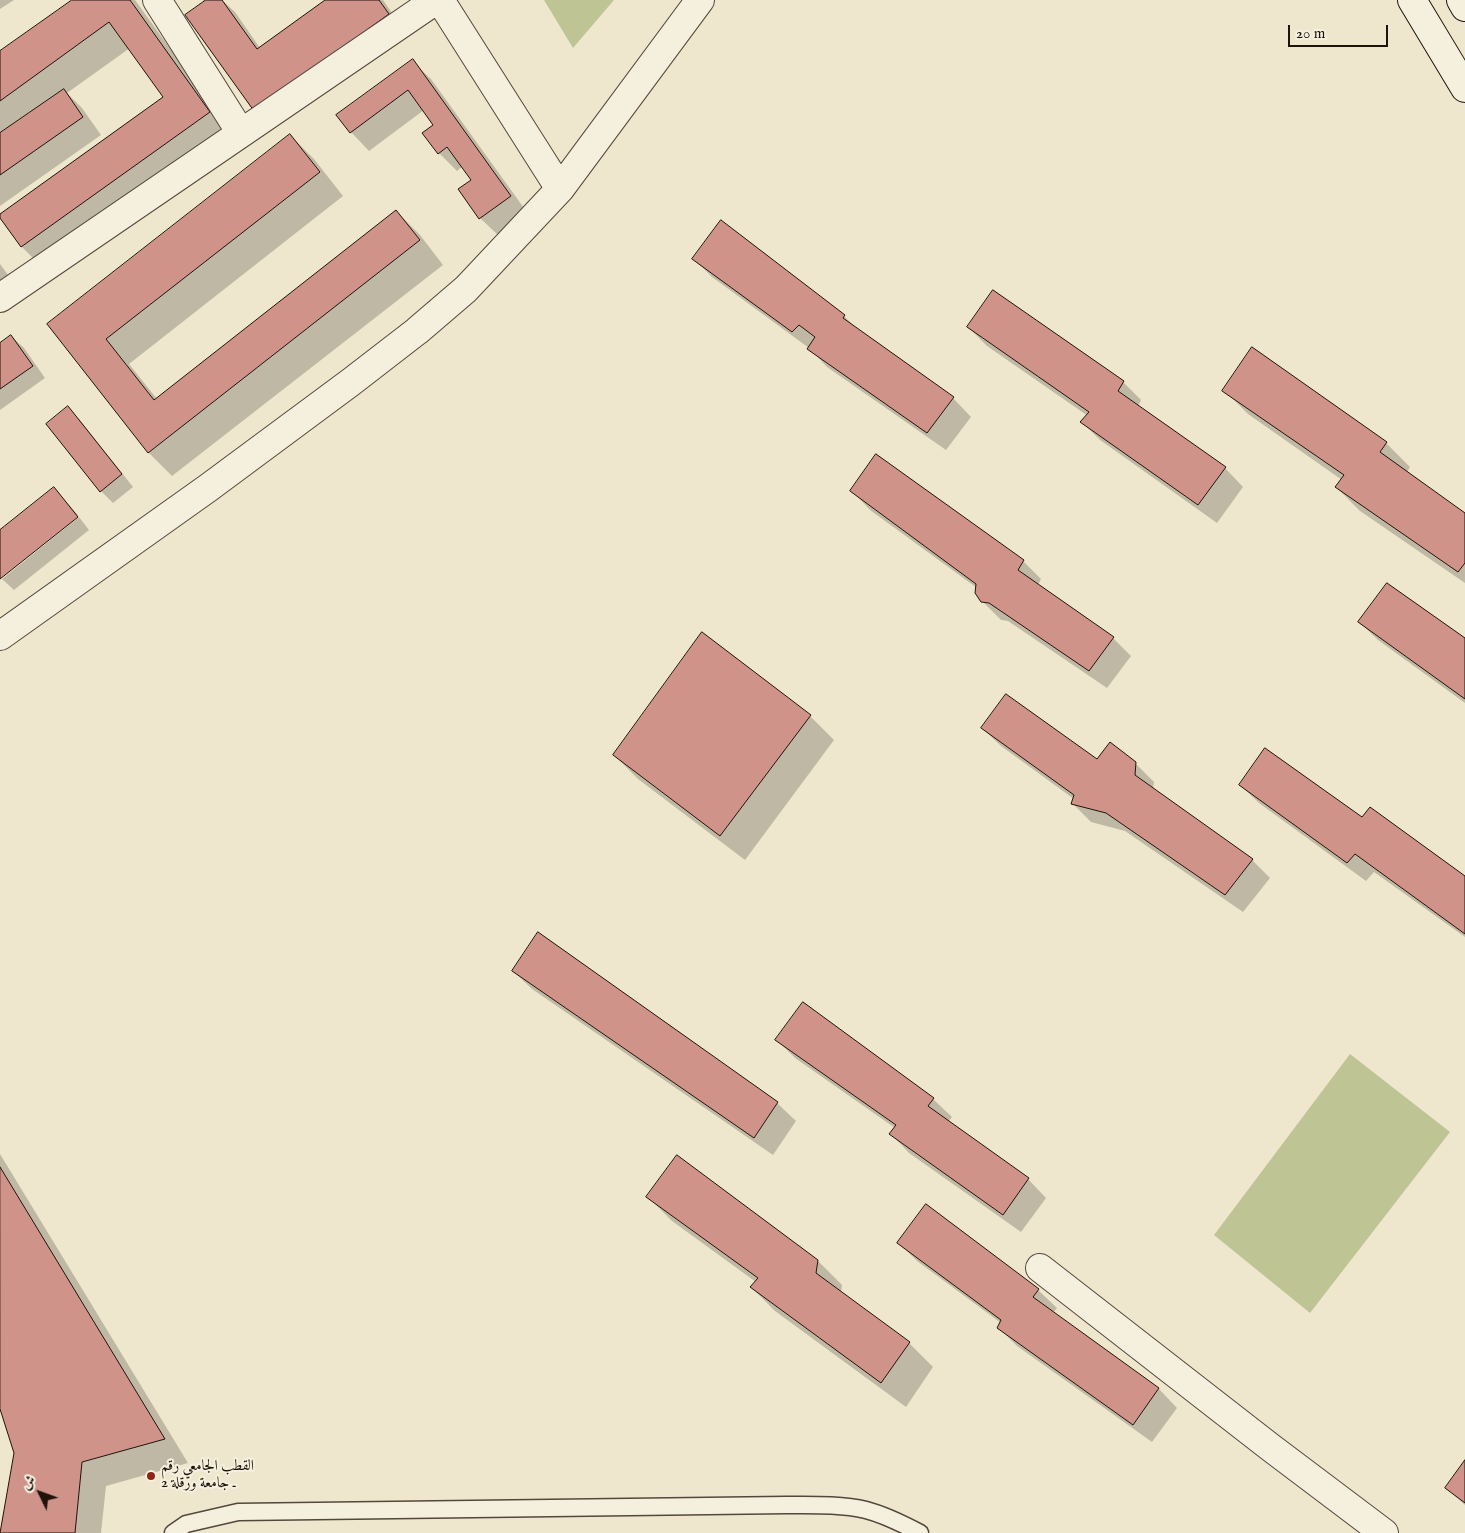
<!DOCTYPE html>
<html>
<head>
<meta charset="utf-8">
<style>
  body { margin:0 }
  #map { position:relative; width:1465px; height:1533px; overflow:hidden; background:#efe7cd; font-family:"IM FELL English",Amiri,serif }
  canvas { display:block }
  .north { position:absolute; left:15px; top:1468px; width:50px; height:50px; -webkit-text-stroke:4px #f5efde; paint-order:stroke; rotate:312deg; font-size:14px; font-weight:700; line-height:20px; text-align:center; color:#21120a }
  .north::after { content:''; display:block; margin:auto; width:18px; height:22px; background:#21120a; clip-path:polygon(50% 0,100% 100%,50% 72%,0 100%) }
  .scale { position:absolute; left:1288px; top:25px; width:100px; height:22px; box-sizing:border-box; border:2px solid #21120a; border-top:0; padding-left:6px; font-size:15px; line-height:18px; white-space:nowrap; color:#21120a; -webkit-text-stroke:4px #f5efde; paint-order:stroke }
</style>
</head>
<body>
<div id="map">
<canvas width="1465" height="1533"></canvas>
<div class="north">ش</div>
<div class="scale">20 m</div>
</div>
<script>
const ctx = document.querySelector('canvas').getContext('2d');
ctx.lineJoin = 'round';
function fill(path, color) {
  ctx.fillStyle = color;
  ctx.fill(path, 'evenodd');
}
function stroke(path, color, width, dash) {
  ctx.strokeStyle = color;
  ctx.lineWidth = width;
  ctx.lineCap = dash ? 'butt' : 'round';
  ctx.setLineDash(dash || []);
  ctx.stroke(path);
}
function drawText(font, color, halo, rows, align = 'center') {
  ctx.font = font + ' "IM FELL English",Amiri,serif';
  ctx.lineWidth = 4;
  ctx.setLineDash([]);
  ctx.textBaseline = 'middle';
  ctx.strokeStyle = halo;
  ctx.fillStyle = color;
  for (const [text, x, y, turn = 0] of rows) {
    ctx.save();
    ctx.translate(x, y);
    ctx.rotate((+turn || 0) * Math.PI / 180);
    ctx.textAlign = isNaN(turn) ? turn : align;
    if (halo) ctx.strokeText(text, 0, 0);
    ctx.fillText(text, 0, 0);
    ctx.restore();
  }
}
fill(new Path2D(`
  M544,0H614L573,48Z
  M1350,1054L1450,1132L1310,1313L1214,1235Z`), '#bec494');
fill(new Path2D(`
  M0,0H14L0,9Z
  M74,0H135L233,136L46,271L22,247L0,215L165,97L130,48L67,93L82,108L101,135L0,206V53Z
  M203,0H222L235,12L260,48L327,0H383L406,33L273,128L255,110Z
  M412,61L431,79L529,215L499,236L480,218L473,180L463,166L457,171L439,153L435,125L424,110L369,151L351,132Z
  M290,135L314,159L343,196L129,364L157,399L396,211L420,235L443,265L172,476L148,452L49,324Z
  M694,259L844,316L859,331L953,398L971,417L946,450L827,367L809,348L712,277Z
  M0,264L11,279L0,288Z
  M968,327L1123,382L1141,400L1138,407L1225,468L1243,487L1217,523L1100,440L1082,422L1088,416L987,346Z
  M11,336L24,348L45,378L0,410V344Z
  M1224,390L1386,443L1410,467L1407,472L1465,515V583L1360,511L1336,487L1342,480L1248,414Z
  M68,408L80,420L133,487L113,503L101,491Z
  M54,488L78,515L1,577L0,531Z
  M852,491L1023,561L1041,579L1038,585L1113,638L1131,656L1107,688L1008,621L1001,620L982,601L977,588L870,510Z
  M79,517L89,530L14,590L2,579Z
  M1359,622L1465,640V703L1378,640Z
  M810,716L834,740L745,860L638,779L614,755Z
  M982,728L1097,761L1135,763L1154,782L1153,789L1252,860L1270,878L1243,912L1125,831L1091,822L1073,804L1074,799L1001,746Z
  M1240,785L1363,819L1465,878V937L1374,872L1366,881L1259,803Z
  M513,971L777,1103L796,1121L773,1155L532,989Z
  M776,1039L933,1099L952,1117L948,1122L1028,1179L1046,1198L1021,1232L909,1153L891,1134L895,1128L795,1058Z
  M0,1154L188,1463L106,1486L101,1533H1L15,1453L0,1406Z
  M648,1197L818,1261L842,1285L841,1293L909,1343L933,1367L906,1407L775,1311L751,1287L756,1282L672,1221Z
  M926,1206L1038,1290L1057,1308L1053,1313L1159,1389L1177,1408L1152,1442L1017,1346L999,1328L1001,1323L917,1261L899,1243Z
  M1465,1462V1505L1446,1488Z`), '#0003');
const building = new Path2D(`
  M72,0H130L210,112L21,247L0,218V214L163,97L109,22L0,101V51Z
  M206,0H222L257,49L325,0H379L389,14L254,111L185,15Z
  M413,59L511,196L479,219L458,189L471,180L447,147L438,154L422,133L433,125L408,90L350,133L336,115Z
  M64,89L83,117L0,175V133Z
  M290,134L320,172L106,339L154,400L396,210L420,240L148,453L47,324Z
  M721,220L845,315L843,318L954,397L927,433L807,349L815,337L799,325L792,332L692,259Z
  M993,290L1124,381L1118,391L1226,467L1198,505L1080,422L1089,412L967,327Z
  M11,335L33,366L0,389V343Z
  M1252,347L1387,442L1380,452L1465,513V563L1458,572L1335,487L1344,475L1222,391Z
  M68,406L122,474L100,492L46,424Z
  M876,454L1024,560L1018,570L1114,637L1089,671L989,603L981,602L975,593L976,584L850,491Z
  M54,487L78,517L0,579V530Z
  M1387,583L1465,638V699L1358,622Z
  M702,632L811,715L720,836L613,755Z
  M1006,694L1097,759L1110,742L1136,762L1135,775L1253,859L1225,895L1106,813L1071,804L1074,795L981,728Z
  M1265,748L1362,817L1370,807L1465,876V934L1355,854L1347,863L1239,785Z
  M538,932L778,1102L754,1138L512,971Z
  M803,1002L934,1098L928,1106L1029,1178L1003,1215L889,1134L896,1125L775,1040Z
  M677,1155L818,1260L816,1273L910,1342L881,1383L750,1287L758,1278L646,1197Z
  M0,1167L165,1439L82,1462L75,1533H0L14,1453L0,1409Z
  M926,1204L1039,1289L1033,1297L1159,1388L1133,1425L997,1328L1001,1320L897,1243Z
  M1465,1460V1503L1445,1488Z`);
fill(building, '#d0938a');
stroke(building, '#21120a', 1);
const service = new Path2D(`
  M173,1533L186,1524L238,1512L786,1505C811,1505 842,1504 866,1510C885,1515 903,1524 920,1533`);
const minor = new Path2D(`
  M157,0L241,133
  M440,0L560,189
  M0,298L436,0
  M0,636L208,488L351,382L417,331L466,289L560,189L700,0
  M1040,1268L1270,1447L1384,1533`);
const secondary = new Path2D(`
  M1412,0L1465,88
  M1461,0L1465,7`);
stroke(service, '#54473b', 19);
stroke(minor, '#54473b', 30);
stroke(secondary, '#21120a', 30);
stroke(service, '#f5efde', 16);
stroke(minor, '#f5efde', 28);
stroke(secondary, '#f5efde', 28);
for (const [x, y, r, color] of [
  [151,1476,5,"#8f2418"]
]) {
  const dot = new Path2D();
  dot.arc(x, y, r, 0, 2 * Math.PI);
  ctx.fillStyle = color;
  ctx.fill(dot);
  stroke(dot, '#f5efde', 2);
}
drawText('15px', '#21120a', '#f5efde', [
  ["القطب الجامعي رقم",161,1467],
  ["2 ـ جامعة ورقلة",161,1484]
], 'left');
</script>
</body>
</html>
